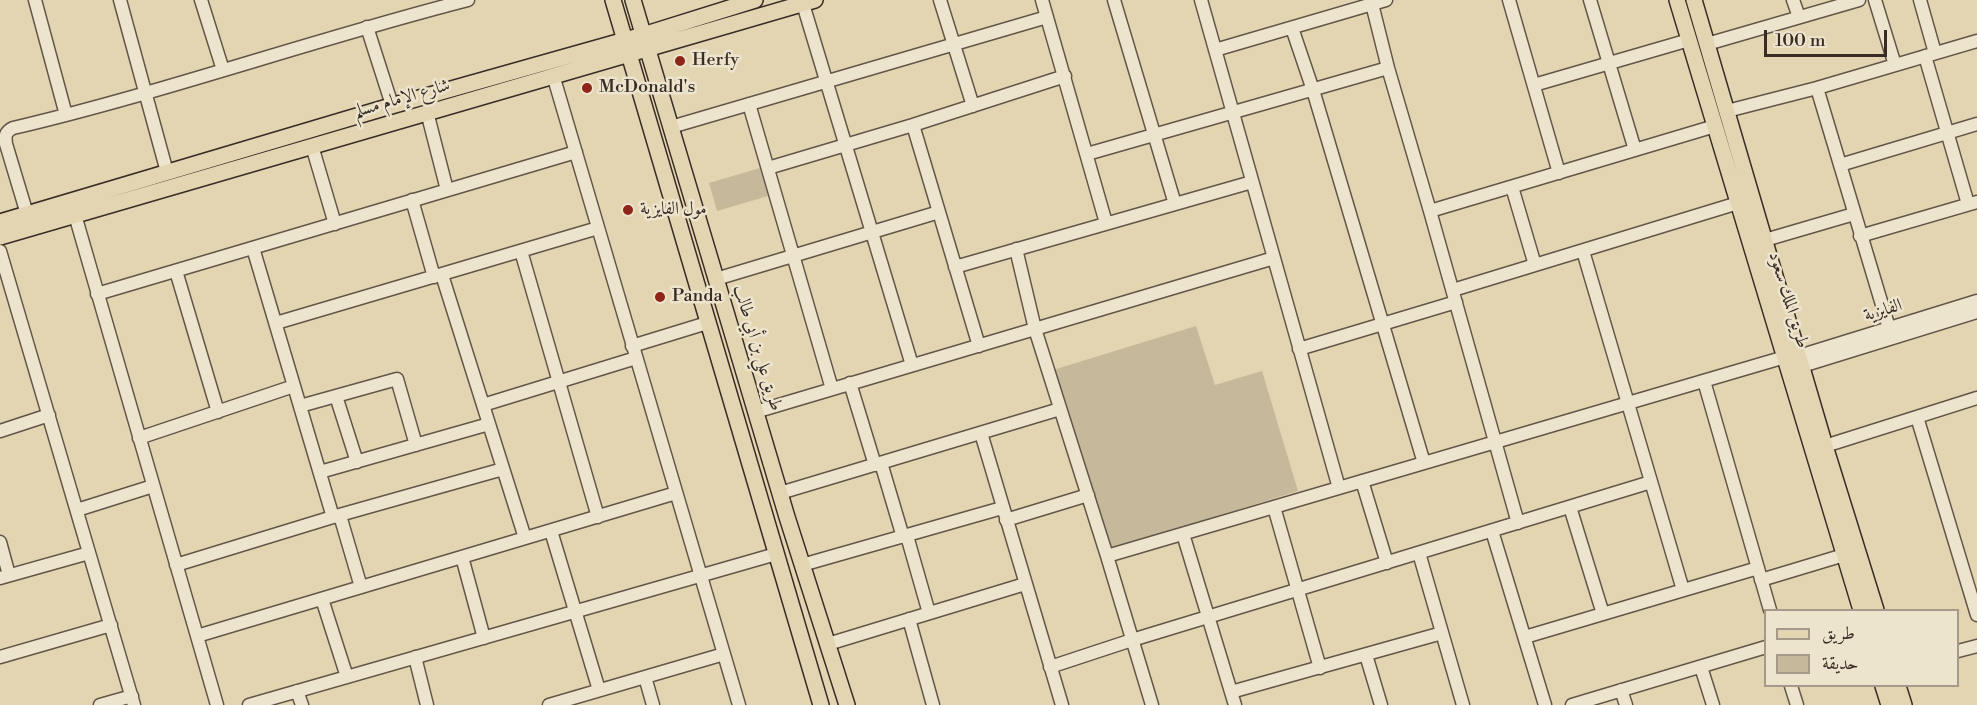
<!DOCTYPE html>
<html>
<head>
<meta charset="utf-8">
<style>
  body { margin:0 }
  #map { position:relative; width:1977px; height:705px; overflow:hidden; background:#e3d5b2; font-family:"Libre Bodoni",Amiri,serif }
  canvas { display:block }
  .legend { position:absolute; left:1764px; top:609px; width:195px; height:78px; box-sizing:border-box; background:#ede4cd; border:2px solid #a59a8a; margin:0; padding:8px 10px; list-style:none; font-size:18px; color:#382c25 }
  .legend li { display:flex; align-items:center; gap:12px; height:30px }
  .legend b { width:30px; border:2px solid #a59a8a }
  .scale { position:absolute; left:1764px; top:30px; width:123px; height:27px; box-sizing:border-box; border:3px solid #382c25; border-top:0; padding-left:8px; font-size:18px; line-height:21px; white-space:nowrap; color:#382c25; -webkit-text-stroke:4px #ede4cd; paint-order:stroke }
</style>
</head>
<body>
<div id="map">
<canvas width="1977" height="705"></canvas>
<ul class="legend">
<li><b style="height:8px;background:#e3d5b2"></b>طريق</li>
<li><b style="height:16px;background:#c6b89a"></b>حديقة</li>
</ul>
<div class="scale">100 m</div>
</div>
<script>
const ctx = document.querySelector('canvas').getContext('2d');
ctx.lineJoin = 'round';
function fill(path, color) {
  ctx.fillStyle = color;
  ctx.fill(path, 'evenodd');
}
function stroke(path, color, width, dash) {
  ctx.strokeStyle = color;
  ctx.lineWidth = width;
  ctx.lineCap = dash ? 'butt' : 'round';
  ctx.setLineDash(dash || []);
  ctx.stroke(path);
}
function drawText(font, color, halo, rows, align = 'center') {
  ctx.font = font + ' "Libre Bodoni",Amiri,serif';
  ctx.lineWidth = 5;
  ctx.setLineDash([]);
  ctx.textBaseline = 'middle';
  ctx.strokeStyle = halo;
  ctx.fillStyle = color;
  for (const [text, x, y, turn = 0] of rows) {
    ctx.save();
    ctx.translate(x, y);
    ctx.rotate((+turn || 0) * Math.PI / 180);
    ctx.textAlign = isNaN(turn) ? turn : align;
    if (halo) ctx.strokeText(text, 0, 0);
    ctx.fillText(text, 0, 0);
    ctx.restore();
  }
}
fill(new Path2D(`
  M760,168L768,196L717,211L709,183Z
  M1196,326L1215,385L1262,371L1298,491L1108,550L1053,370Z`), '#c6b89a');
const minor = new Path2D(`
  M35,0L66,115
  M120,0L167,172
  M201,0L223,70
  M940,0L973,106
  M1042,0L1106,223
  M1114,0L1175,204
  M1201,0L1339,488
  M1509,0L1559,173
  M1590,0L1635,150
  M1793,0L1799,17
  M1875,0L1895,65
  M1920,0L1935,53
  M803,4L912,365
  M1372,4L1388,68L1430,211L1518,523
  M367,27L392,105
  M1292,28L1313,90L1424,463
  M1707,44L1859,0
  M1215,50L1386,0
  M1925,56L1968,204
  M553,75L739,705
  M1534,85L1689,40
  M1817,88L1889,328
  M749,104L832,389
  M1727,111L1817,88L1977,41
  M427,112L447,190
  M913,125L979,346
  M671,127L1047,17
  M312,146L335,224
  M1087,154L1388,68
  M1840,165L1977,124
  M768,168L913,125L1065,76
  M1512,187L1535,265
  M412,200L434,277
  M1430,211L1715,126
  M27,214L6,144C5,136 5,132 13,128C166,92 315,39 468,0
  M75,215L217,705
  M1860,236L1977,202
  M1765,240L1854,214
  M253,248L332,514L341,519L361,587
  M1016,249L1035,329L1107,556L1152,705
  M0,251L134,705
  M521,251L598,517
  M1583,251L1683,590
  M955,267L1252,182
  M176,271L218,412
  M442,275L525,538
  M716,279L939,212
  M1453,290L1738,203
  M97,294L576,152
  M276,323L598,228
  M632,346L707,323
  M1299,349L1456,302
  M1799,356L1977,301
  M1802,366L1977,312
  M1704,381L1770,610
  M850,383L875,465
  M336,396L357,462
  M483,405L636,358
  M300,406L397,379L416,445
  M755,412L1274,258
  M1917,417L1977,615
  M0,431L49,415
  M981,433L1062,705
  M139,438L294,386
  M1825,446L1977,398
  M881,463L903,537
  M320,472L489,424
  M1362,481L1387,563
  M780,493L1060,409
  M1274,507L1320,668
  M1570,507L1603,614
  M77,510L153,486
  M1006,520L1088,495
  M551,531L599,690
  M1492,531L1545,705
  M1183,534L1235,705
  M907,536L929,613
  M0,542L9,575
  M1419,553L1463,705
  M1107,556L1785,357
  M462,557L484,638
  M176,565L336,516L503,469
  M802,565L1002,508
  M0,578L89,553
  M1761,580L1844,555
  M322,599L347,677
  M909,619L933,705
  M197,636L676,493
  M1525,637L1758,568
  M828,644L1025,584
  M1958,651L1977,646
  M1366,655L1381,705
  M0,657L111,625
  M415,657L427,705
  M1050,667L1132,640L1651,482
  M1701,667L1713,705
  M645,677L653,705
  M1791,686L1797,705
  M1621,690L1626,705
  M297,691L302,705
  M1231,692L1442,633
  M100,705L132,696
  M249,705L776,554
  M549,705L724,654
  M1572,705L1766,647`);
const major = new Path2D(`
  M613,0L821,705
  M633,0L787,517L847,705
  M1677,0L1861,610
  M1694,0L1825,446L1876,610
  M0,222L384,108L643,35L755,0
  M0,237L815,0
  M1883,686L1889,705
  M1898,686L1904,705`);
stroke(minor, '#635648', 15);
stroke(major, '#382c25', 18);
stroke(minor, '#ede4cd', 12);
stroke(major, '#e3d5b2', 15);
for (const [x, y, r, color] of [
  [680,61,6,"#8f2418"],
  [587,88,6,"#8f2418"],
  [628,210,6,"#8f2418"],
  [660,297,6,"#8f2418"]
]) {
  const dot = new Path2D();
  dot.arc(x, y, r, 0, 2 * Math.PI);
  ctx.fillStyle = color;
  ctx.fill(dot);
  stroke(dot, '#ede4cd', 2);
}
drawText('18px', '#382c25', '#ede4cd', [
  ["Herfy",692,61],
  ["McDonald's",599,88],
  ["مول الفايزية",640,210],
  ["Panda",672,297]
], 'left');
drawText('18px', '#382c25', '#ede4cd', [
  ["شارع الإمام مسلم",402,99,-16],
  ["طريق الملك سعود",1788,300,73],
  ["الفايزية",1883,311,-17],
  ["طريق علي بن أبي طالب",757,348,73]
]);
</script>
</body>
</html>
